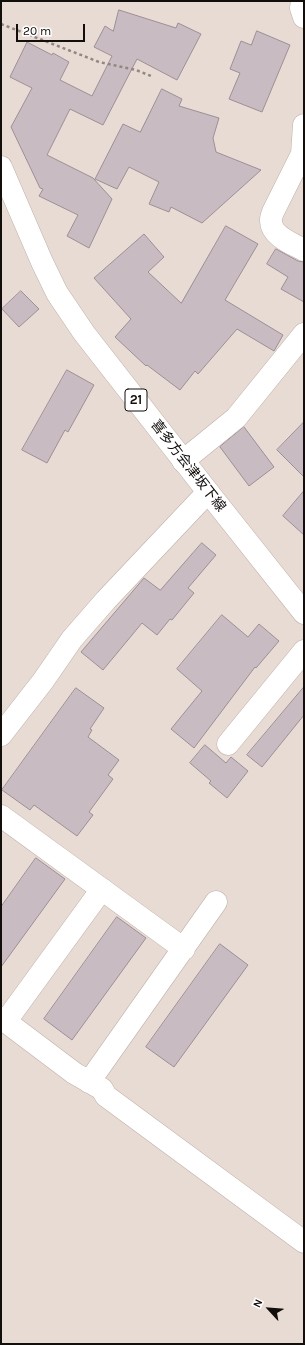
<!DOCTYPE html>
<html>
<head>
<meta charset="utf-8">
<style>
  body { margin:0 }
  #map { position:relative; width:305px; height:1345px; overflow:hidden; background:#e8dbd3; font-family:Karla,sans-serif }
  canvas { display:block }
  .frame { position:absolute; inset:0; border:2px solid #120e0b; pointer-events:none }
  .north { position:absolute; left:249px; top:1289px; width:40px; height:40px; -webkit-text-stroke:3px #fff; paint-order:stroke; rotate:296deg; font-size:11px; font-weight:700; line-height:16px; text-align:center; color:#120e0b }
  .north::after { content:''; display:block; margin:auto; width:14px; height:18px; background:#120e0b; clip-path:polygon(50% 0,100% 100%,50% 72%,0 100%) }
  .scale { position:absolute; left:16px; top:24px; width:69px; height:18px; box-sizing:border-box; border:2px solid #120e0b; border-top:0; padding-left:5px; font-size:12px; line-height:14px; white-space:nowrap; color:#120e0b; -webkit-text-stroke:3px #fff; paint-order:stroke }
</style>
</head>
<body>
<div id="map">
<canvas width="305" height="1345"></canvas>
<div class="frame"></div>
<div class="north">N</div>
<div class="scale">20 m</div>
</div>
<script>
const ctx = document.querySelector('canvas').getContext('2d');
ctx.lineJoin = 'round';
function fill(path, color) {
  ctx.fillStyle = color;
  ctx.fill(path, 'evenodd');
}
function stroke(path, color, width, dash) {
  ctx.strokeStyle = color;
  ctx.lineWidth = width;
  ctx.lineCap = dash ? 'butt' : 'round';
  ctx.setLineDash(dash || []);
  ctx.stroke(path);
}
function drawText(font, color, halo, rows, align = 'center') {
  ctx.font = font + ' Karla,"Noto Sans JP",sans-serif';
  ctx.lineWidth = 4;
  ctx.setLineDash([]);
  ctx.textBaseline = 'middle';
  ctx.strokeStyle = halo;
  ctx.fillStyle = color;
  for (const [text, x, y, turn = 0] of rows) {
    ctx.save();
    ctx.translate(x, y);
    ctx.rotate((+turn || 0) * Math.PI / 180);
    ctx.textAlign = isNaN(turn) ? turn : align;
    if (halo) ctx.strokeText(text, 0, 0);
    ctx.fillText(text, 0, 0);
    ctx.restore();
  }
}
const building = new Path2D(`
  M119,10L176,28L178,23L201,34L177,80L137,59L103,125L70,109L47,155L93,178L112,199L89,248L67,236L78,215L39,196L43,189L40,188L11,127L32,88L10,77L27,42L52,55L53,53L69,62L60,80L92,96L112,56L94,47L105,26L113,31Z
  M257,31L290,45L262,112L229,99L240,73L230,69L241,41L251,45Z
  M162,89L182,99L179,106L219,118L213,138L216,152L261,170L202,223L171,207L169,212L149,204L159,182L129,167L117,189L95,179L123,124L140,132Z
  M226,226L258,244L225,300L283,335L274,351L237,329L198,374L195,371L180,390L147,365L146,366L115,337L131,319L94,278L144,234L164,257L148,272L181,303Z
  M276,249L298,261L304,262V302L281,289L288,277L267,264Z
  M21,291L39,309L19,327L2,309Z
  M67,370L94,385L68,432L65,430L47,463L22,450Z
  M304,422V477L277,450Z
  M244,427L274,467L249,486L220,447Z
  M304,491V535L283,516Z
  M202,543L216,555L188,588L194,593L172,620L170,619L157,635L142,623L103,670L81,652L144,578L160,590Z
  M222,615L248,637L259,624L279,641L256,668L255,667L194,748L171,729L202,691L177,669Z
  M304,687V715L262,767L247,755Z
  M76,688L104,708L90,729L92,730L88,737L119,760L108,775L113,779L89,812L93,815L77,836L34,805L30,810L2,790Z
  M205,745L226,763L231,757L248,771L227,798L209,783L211,781L190,763Z
  M36,858L65,879L1,967V907Z
  M117,917L146,938L72,1040L44,1019Z
  M220,944L248,965L174,1067L146,1047Z`);
fill(building, '#c9bbc2');
stroke(building, '#9c8f95', 1);
const minor = new Path2D(`
  M302,1L301,8L304,17
  M304,125L302,154L273,212C272,215 270,219 271,221C271,236 293,244 304,250
  M183,461L236,418L304,334
  M1,735L43,681L72,639L106,600L208,492
  M228,744L304,651
  M1,816L184,949
  M1,1018L74,1073L102,1089L106,1096L304,1242
  M6,1021L102,889
  M89,1082L216,902`);
const major = new Path2D(`
  M1,167L42,262L57,293L84,333L208,492L304,613`);
stroke(minor, '#bdb1a9', 23);
stroke(major, '#bdb1a9', 23);
stroke(new Path2D(`
  M1,24L99,62L136,70L151,76`), '#928882', 2.5, [3, 3]);
stroke(minor, '#fff', 22);
stroke(major, '#fff', 22);
for (const [x, y, w] of [
  [136,400,22]
]) {
  const box = new Path2D();
  box.roundRect(x - w / 2, y - 11, w, 22, 3);
  ctx.fillStyle = '#fff';
  ctx.fill(box);
  stroke(box, '#120e0b', 1);
}
drawText('bold 13px', '#120e0b', null, [
  ["21",136,400]
]);
drawText('14px', '#120e0b', '#fff', [
  ["喜多方会津坂下線",188,466,52]
]);
</script>
</body>
</html>
